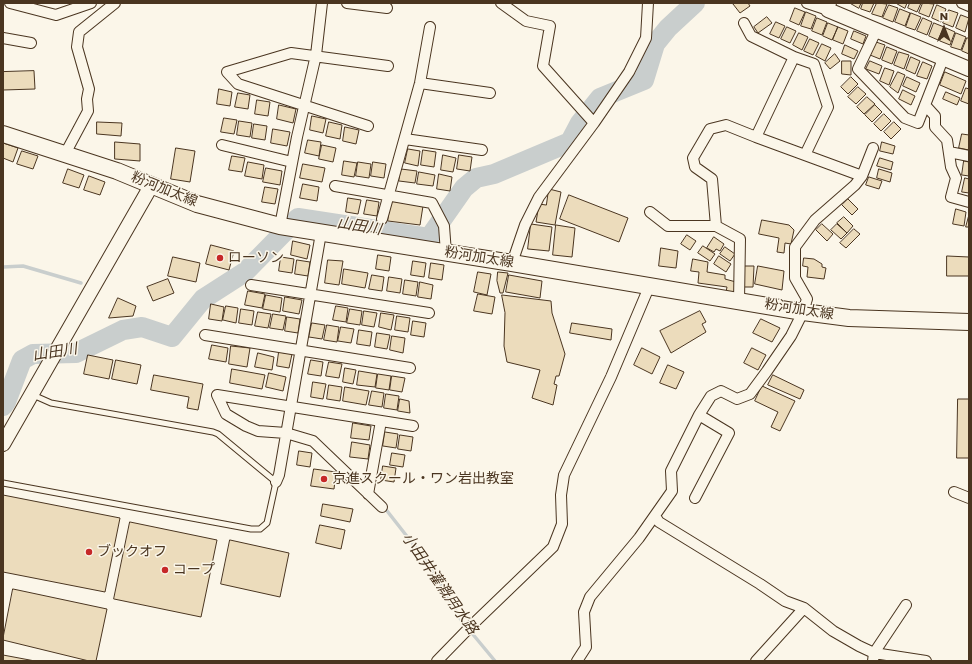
<!DOCTYPE html>
<html>
<head>
<meta charset="utf-8">
<style>
  body { margin:0 }
  #map { position:relative; width:972px; height:664px; overflow:hidden; background:#fbf6e9; font-family:Poppins,sans-serif }
  canvas { display:block }
  .frame { position:absolute; inset:0; border:4px solid #4a3520; pointer-events:none }
  .north { position:absolute; left:924px; top:8px; width:40px; height:40px; -webkit-text-stroke:3px #fbf6e9; paint-order:stroke; rotate:0deg; font-size:11px; font-weight:700; line-height:16px; text-align:center; color:#4a3520 }
  .north::after { content:''; display:block; margin:auto; width:14px; height:18px; background:#4a3520; clip-path:polygon(50% 0,100% 100%,50% 72%,0 100%) }
</style>
</head>
<body>
<div id="map">
<canvas width="972" height="664"></canvas>
<div class="frame"></div>
<div class="north">N</div>
</div>
<script>
const ctx = document.querySelector('canvas').getContext('2d');
ctx.lineJoin = 'round';
function stroke(path, color, width, dash) {
  ctx.strokeStyle = color;
  ctx.lineWidth = width;
  ctx.lineCap = dash ? 'butt' : 'round';
  ctx.setLineDash(dash || []);
  ctx.stroke(path);
}
function fill(path, color) {
  ctx.fillStyle = color;
  ctx.fill(path, 'evenodd');
}
function drawText(font, color, halo, rows, align = 'center') {
  ctx.font = font + ' Poppins,"Noto Sans JP",sans-serif';
  ctx.lineWidth = 3;
  ctx.setLineDash([]);
  ctx.textBaseline = 'middle';
  ctx.strokeStyle = halo;
  ctx.fillStyle = color;
  for (const [text, x, y, turn = 0] of rows) {
    ctx.save();
    ctx.translate(x, y);
    ctx.rotate((+turn || 0) * Math.PI / 180);
    ctx.textAlign = isNaN(turn) ? turn : align;
    if (halo) ctx.strokeText(text, 0, 0);
    ctx.fillText(text, 0, 0);
    ctx.restore();
  }
}
stroke(new Path2D(`
  M3,267L23,266L81,283
  M384,507L431,567L461,620L495,661`), '#c9cecd', 3.5);
stroke(new Path2D(`
  M3,406L6,402L22,360L33,354L76,353L123,330L142,327L172,337L203,299L245,272L298,218L429,238L464,188L476,178L494,174L570,142L580,123L600,98L644,80L655,44L668,28L695,3`), '#c9cecd', 20);
const building = new Path2D(`
  M735,3H748L750,6L740,13L733,4Z
  M850,3H861L859,8Z
  M863,3H874L870,12L861,9Z
  M877,3L887,4L882,17L872,14Z
  M896,3H907L905,8Z
  M910,3H921L917,12L908,8Z
  M923,3L934,4L929,17L919,13Z
  M889,5L898,8L893,22L883,18Z
  M937,5L946,9L941,22L932,18Z
  M795,8L805,12L799,25L790,21Z
  M900,9L910,13L905,26L895,22Z
  M949,10L958,13L953,27L943,23Z
  M806,12L816,16L811,29L801,26Z
  M911,13L921,17L915,30L906,27Z
  M961,15L969,18L965,32L956,28Z
  M767,17L772,23L758,33L754,27Z
  M817,18L827,22L822,35L812,31Z
  M923,18L932,22L927,35L917,31Z
  M776,22L785,26L779,38L770,34Z
  M828,23L838,27L832,40L823,36Z
  M934,23L944,27L938,40L929,36Z
  M787,27L796,31L790,43L781,39Z
  M838,27L848,31L843,44L833,40Z
  M946,28L955,32L950,45L940,41Z
  M854,31L866,36L863,44L851,39Z
  M799,33L808,37L802,50L793,45Z
  M956,33L966,37L961,50L951,47Z
  M967,38H969V54L962,51Z
  M810,39L819,43L813,55L804,51Z
  M876,42L885,45L880,59L870,55Z
  M822,44L831,48L825,61L816,56Z
  M845,45L858,51L854,59L842,54Z
  M887,47L897,51L892,64L882,60Z
  M899,52L909,55L904,69L894,65Z
  M835,54L840,61L830,69L825,63Z
  M911,57L920,61L915,74L906,70Z
  M842,61H851V75L842,74Z
  M870,61L882,66L879,74L866,69Z
  M923,62L932,66L927,79L917,76Z
  M885,68L894,71L889,85L880,81Z
  M34,71L35,89L3,90V72Z
  M898,72L905,75L898,93L890,87Z
  M945,72L966,81L961,94L940,85Z
  M851,77L858,84L848,94L841,87Z
  M907,77L920,83L916,92L903,86Z
  M858,87L866,94L856,104L848,97Z
  M966,88L969,89V104L961,101Z
  M219,89L232,92L230,106L217,104Z
  M903,90L915,96L911,105L899,99Z
  M946,92L960,98L957,105L943,99Z
  M238,93L250,95L248,109L235,107Z
  M867,97L875,104L864,114L857,107Z
  M257,100L270,102L268,116L255,114Z
  M279,105L296,109L293,123L277,119Z
  M875,105L882,112L872,122L865,115Z
  M884,114L891,121L881,131L874,124Z
  M312,116L326,119L323,133L310,130Z
  M224,118L237,120L234,134L221,132Z
  M239,121L252,123L250,137L237,135Z
  M97,122L122,123L121,136L97,134Z
  M329,122L342,125L340,139L326,136Z
  M894,122L901,129L891,139L884,132Z
  M254,124L267,126L265,140L252,138Z
  M345,127L359,130L356,144L343,141Z
  M273,129L290,132L287,146L271,143Z
  M962,134L969,135V150L959,148Z
  M308,140L321,142L319,156L305,153Z
  M115,142L140,144V161L115,159Z
  M882,142L895,146L893,154L880,151Z
  M3,143L18,148L13,162L3,158Z
  M322,145L336,148L333,162L319,159Z
  M176,148L195,151L190,182L171,179Z
  M408,149L420,151L418,166L405,163Z
  M423,150L436,152L434,167L421,165Z
  M22,151L38,156L33,169L17,164Z
  M443,155L456,158L453,172L441,170Z
  M459,155L472,157L470,171L457,169Z
  M232,156L245,158L242,172L229,170Z
  M880,158L893,162L891,170L877,166Z
  M344,161L357,163L354,177L342,175Z
  M964,161L969,162V176L962,175Z
  M248,162L264,165L262,179L245,176Z
  M358,162L371,164L369,178L356,176Z
  M373,162L386,164L384,178L371,176Z
  M303,164L325,168L322,182L300,178Z
  M266,168L282,171L280,185L263,182Z
  M68,169L84,175L79,188L63,183Z
  M401,169L417,171L415,183L399,181Z
  M879,169L892,173L890,182L877,178Z
  M419,172L435,175L433,186L417,184Z
  M439,174L452,177L450,191L437,189Z
  M89,176L105,182L100,195L84,190Z
  M869,177L882,181L879,189L866,185Z
  M965,178L969,179V193L962,192Z
  M303,184L319,187L317,201L300,198Z
  M265,187L278,189L275,204L262,202Z
  M549,189L561,192L555,225L536,222L539,204L546,205Z
  M569,195L628,218L619,242L560,219Z
  M348,198L361,200L358,214L346,212Z
  M848,199L858,209L852,215L842,205Z
  M367,200L379,202L377,216L364,214Z
  M391,201L423,206L420,225L388,221Z
  M956,209L966,212L964,226L953,224Z
  M969,215V227H966Z
  M844,217L853,226L847,233L837,223Z
  M762,220L789,225L794,230L791,244L785,243L784,253L777,252L779,238L759,234Z
  M531,224L552,227L549,251L528,249Z
  M822,224L833,234L827,241L816,230Z
  M837,224L847,233L841,239L831,230Z
  M556,225L575,228L572,257L553,255Z
  M854,229L860,234L846,248L840,243Z
  M687,235L696,241L690,250L681,244Z
  M714,237L724,244L720,251L716,249L714,252L707,248Z
  M293,241L310,245L307,259L291,255Z
  M211,245L234,251L229,270L206,264Z
  M703,246L715,254L710,261L698,253Z
  M725,247L735,254L730,261L720,254Z
  M661,248L678,251L676,268L659,266Z
  M378,255L391,257L389,271L376,269Z
  M719,256L731,264L726,272L714,264Z
  M947,256L969,257V276H947Z
  M173,257L200,263L196,282L168,276Z
  M281,257L294,259L292,273L279,271Z
  M804,258L814,259L822,264V267L826,268L824,279L807,277L808,267L803,266Z
  M693,259L708,262L707,272L725,275V279L736,282L735,293L726,292L727,287L698,283L699,272L691,271Z
  M297,260L310,262L308,276L295,274Z
  M328,260L343,261L339,285L325,283Z
  M413,261L426,263L424,277L411,275Z
  M431,263L444,265L442,280L429,278Z
  M743,266H754L753,287H742Z
  M758,266L784,271L782,290L755,284Z
  M344,269L368,273L365,288L342,284Z
  M478,272L491,274L487,295L474,292Z
  M498,272L508,273L503,293H500L497,281Z
  M372,275L384,277L382,291L369,289Z
  M509,275L542,281L540,298L506,292Z
  M389,277L402,279L400,293L387,291Z
  M168,279L174,293L153,301L147,287Z
  M405,280L418,282L416,296L403,294Z
  M420,282L433,285L431,299L418,297Z
  M248,291L265,294L262,308L245,305Z
  M478,294L495,297L492,314L474,311Z
  M266,295L282,298L280,312L263,309Z
  M502,295L551,301L552,313L565,354L559,376H556L554,384L557,385L553,405L532,398L540,370L507,362L504,346L505,313Z
  M285,297L302,300L299,314L283,311Z
  M118,298L136,306L133,316L109,318Z
  M211,304L224,307L222,321L209,319Z
  M226,306L238,308L236,323L223,320Z
  M336,306L348,308L346,322L333,320Z
  M241,309L254,311L252,325L239,323Z
  M350,309L362,311L360,325L347,323Z
  M364,311L377,313L374,327L362,325Z
  M700,311L706,322L702,324L706,332L671,353L660,331Z
  M258,312L271,314L268,328L255,326Z
  M381,313L394,315L391,330L379,327Z
  M273,314L286,316L283,330L270,328Z
  M397,316L410,318L408,332L395,330Z
  M287,317L300,319L298,333L285,331Z
  M761,319L780,328L772,342L753,333Z
  M413,321L426,323L424,337L411,335Z
  M312,323L325,325L322,339L309,337Z
  M572,323L612,329L611,340L570,333Z
  M327,325L339,327L337,342L324,340Z
  M341,327L354,329L351,343L338,341Z
  M359,330L372,332L370,346L357,344Z
  M377,333L390,335L387,349L375,347Z
  M392,336L405,338L403,353L390,350Z
  M212,345L228,348L226,362L209,359Z
  M231,346L250,348L247,367L229,364Z
  M642,348L660,357L652,374L634,365Z
  M752,348L766,355L758,370L744,363Z
  M279,352L292,354L289,368L277,366Z
  M258,353L274,357L272,370L255,367Z
  M88,355L113,360L109,379L84,374Z
  M116,360L141,365L137,384L112,379Z
  M311,360L323,362L321,376L308,374Z
  M329,362L342,364L339,378L326,376Z
  M668,365L684,372L676,389L660,383Z
  M345,368L356,370L353,384L343,382Z
  M232,369L265,375L262,389L230,383Z
  M359,371L377,374L375,387L357,385Z
  M269,373L286,377L283,391L266,387Z
  M378,374L391,376L389,390L376,388Z
  M154,375L203,384L198,410L187,408L189,397L151,390Z
  M773,375L804,390L800,399L768,385Z
  M392,376L405,378L402,392L390,390Z
  M313,382L326,384L323,399L311,397Z
  M329,385L342,387L340,401L327,399Z
  M762,386L795,401L780,431L771,427L778,412L755,401Z
  M345,387L369,391L366,405L343,401Z
  M372,391L384,393L382,407L369,405Z
  M386,394L399,396L397,410L384,408Z
  M400,399L409,401L410,413L398,411Z
  M958,399H969V458H957Z
  M353,423L371,426L369,440L351,438Z
  M385,432L398,434L396,448L383,446Z
  M400,435L413,437L411,451L398,449Z
  M352,442L370,445L368,459L350,457Z
  M299,451L312,453L310,467L297,465Z
  M392,453L405,455L403,467L390,465Z
  M383,466L396,468L394,482L381,480Z
  M314,469L336,472L334,489L311,486Z
  M3,495L120,518L105,592L3,572Z
  M323,504L353,509L350,522L321,516Z
  M130,522L217,540L201,617L114,599Z
  M320,525L345,530L341,549L316,543Z
  M230,540L289,553L280,597L221,584Z
  M13,589L107,609L96,661H89L3,640Z
  M3,655L35,661H3Z`);
fill(building, '#ecdcbc');
stroke(building, '#4a3520', 1);
const lane = new Path2D(`
  M3,483L251,529H260L267,523L276,482L218,434L213,432L51,403L33,395`);
const street = new Path2D(`
  M10,3L56,15L91,3
  M347,3L387,8
  M501,3L526,21L550,26L543,66L594,123
  M807,3L828,10L831,3
  M962,3L969,6
  M744,23L751,36L794,57L814,64L828,107L805,155
  M876,31L858,69L905,118L918,123L943,59
  M3,38L31,43
  M420,83L490,93
  M925,105L935,116V127L947,140L951,167L956,178L951,197L969,202
  M368,126L238,84L227,72L291,53L388,66
  M405,139L482,150
  M222,145L292,162
  M949,152L969,156
  M65,154L88,111L87,99L89,89L77,47L79,32L115,3
  M862,176L873,148
  M335,186L432,203L444,226L446,253
  M650,212L668,226H716L740,239L739,301
  M382,219L420,83L430,27
  M280,226L297,137L316,55L322,3
  M716,226L712,179L695,167L693,158L710,129L726,125L756,137L794,57
  M512,263L525,225L539,197L594,123L629,72L646,38L648,3
  M251,285L429,313
  M205,335L410,368
  M276,482L279,475L321,233
  M954,492L969,498
  M368,494L381,421
  M695,498L729,433L699,415
  M382,507L313,441L286,433L258,431L246,426L226,414L217,395L413,426
  M655,516L659,522L760,584L785,601L804,608L833,631L859,646L874,653L926,661
  M437,661L472,625L553,547L562,524L561,495L564,475L611,377L649,287
  M577,661L586,647L584,612L590,597L639,538L672,491L671,471L699,415L711,396L721,391L737,399L750,394L767,371L791,336L803,312L807,299L795,278V247L815,220L855,185L862,176L756,137
  M756,661L804,608
  M873,661L874,653L906,605`);
const secondary = new Path2D(`
  M828,10L969,69
  M3,444L151,186`);
const primary = new Path2D(`
  M3,134L117,171L197,204L280,226L512,263L803,312L849,318L969,322`);
stroke(lane, '#4a3520', 7);
stroke(street, '#4a3520', 12);
stroke(secondary, '#4a3520', 16);
stroke(primary, '#4a3520', 18);
stroke(lane, '#fbf6e9', 5);
stroke(street, '#fbf6e9', 10);
stroke(secondary, '#fbf6e9', 14);
stroke(primary, '#fbf6e9', 16);
for (const [x, y, r, color] of [
  [220,258,4,"#c62828"],
  [324,479,4,"#c62828"],
  [89,552,4,"#c62828"],
  [165,570,4,"#c62828"]
]) {
  const dot = new Path2D();
  dot.arc(x, y, r, 0, 2 * Math.PI);
  ctx.fillStyle = color;
  ctx.fill(dot);
  stroke(dot, '#fbf6e9', 1.5);
}
drawText('14px', '#4a3520', '#fbf6e9', [
  ["粉河加太線",164,190,22],
  ["粉河加太線",479,258,9],
  ["粉河加太線",799,310,9]
]);
drawText('14px', '#4a3520', '#fbf6e9', [
  ["ローソン",228,258],
  ["京進スクール・ワン岩出教室",332,479],
  ["ブックオフ",97,552],
  ["コープ",173,570]
], 'left');
drawText('italic 15px', '#4a3520', '#fbf6e9', [
  ["山田川",359,227,9],
  ["山田川",55,353,-9],
  ["小田井灌漑用水路",439,584,55]
]);
</script>
</body>
</html>
